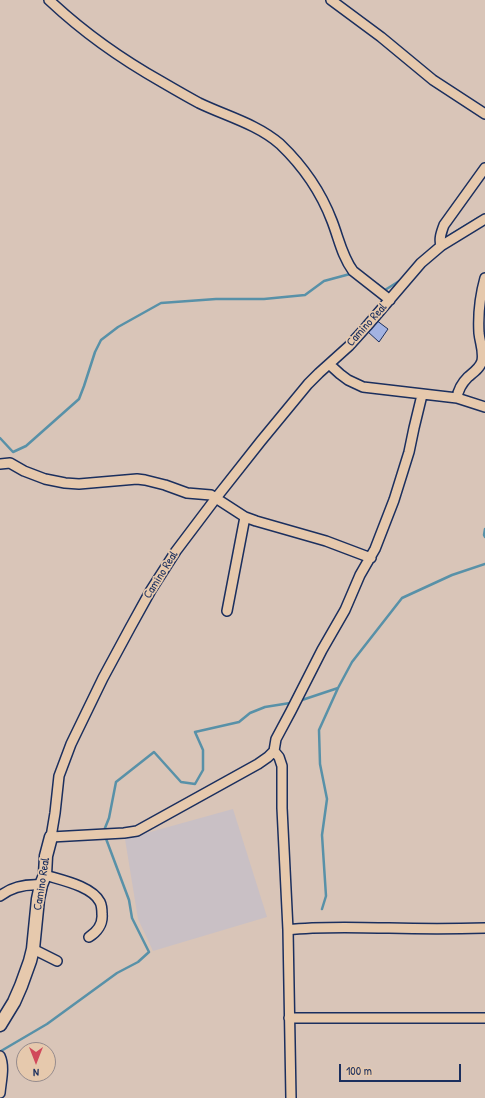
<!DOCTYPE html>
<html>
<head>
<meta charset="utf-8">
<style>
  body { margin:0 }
  #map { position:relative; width:485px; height:1098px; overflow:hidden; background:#d9c5b8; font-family:"Patrick Hand",sans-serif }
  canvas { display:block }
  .north { position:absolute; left:16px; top:1042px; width:40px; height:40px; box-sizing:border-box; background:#e6c9ad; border:1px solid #958b8d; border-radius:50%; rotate:180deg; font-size:11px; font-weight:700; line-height:16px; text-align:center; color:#1b2f5e }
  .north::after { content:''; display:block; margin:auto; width:14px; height:18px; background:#d1495b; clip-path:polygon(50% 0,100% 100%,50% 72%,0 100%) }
  .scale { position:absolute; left:339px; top:1064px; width:122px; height:18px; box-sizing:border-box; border:2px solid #1b2f5e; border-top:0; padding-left:5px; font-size:12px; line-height:14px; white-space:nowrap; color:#1b2f5e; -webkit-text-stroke:3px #e6c9ad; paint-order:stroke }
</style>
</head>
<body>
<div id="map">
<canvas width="485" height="1098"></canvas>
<div class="north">N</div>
<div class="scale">100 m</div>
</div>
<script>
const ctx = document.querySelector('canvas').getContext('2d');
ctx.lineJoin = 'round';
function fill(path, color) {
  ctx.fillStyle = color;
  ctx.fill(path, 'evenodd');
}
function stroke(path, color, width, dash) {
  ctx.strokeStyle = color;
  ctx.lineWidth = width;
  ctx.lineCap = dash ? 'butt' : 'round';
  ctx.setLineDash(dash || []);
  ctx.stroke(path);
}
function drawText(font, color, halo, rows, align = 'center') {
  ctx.font = font + ' "Patrick Hand",sans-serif';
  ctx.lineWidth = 3.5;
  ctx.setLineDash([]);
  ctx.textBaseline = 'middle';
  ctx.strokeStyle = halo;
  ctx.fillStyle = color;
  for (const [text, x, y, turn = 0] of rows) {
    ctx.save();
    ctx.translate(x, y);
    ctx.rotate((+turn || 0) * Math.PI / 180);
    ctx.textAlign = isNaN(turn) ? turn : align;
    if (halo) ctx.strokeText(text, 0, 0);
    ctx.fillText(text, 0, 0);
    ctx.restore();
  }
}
fill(new Path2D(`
  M233,809L267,917L153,951L138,919L125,839Z`), '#c9c0c5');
stroke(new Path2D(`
  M450,235L478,218L482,217
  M377,284L385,290L404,278
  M0,438L13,452L26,446L79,399L84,386L95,352L101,340L118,327L161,303L216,299H264L305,295L324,281L350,274
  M485,529L484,535L485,537
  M299,701L338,688L352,662L402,598L452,575L485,564
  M105,828L109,818L116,782L154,752L181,782L195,784L203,770V750L195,732L239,722L250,713L265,707L290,703
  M322,909L326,896L322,835L327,799L320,764L319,730L338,688
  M1,1051L47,1024L117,973L138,962L149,952L132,918L129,900L105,836`), '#5891a8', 2.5);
const building = new Path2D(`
  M376,320L388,329L379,342L367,331Z`);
fill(building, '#a3b3e2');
stroke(building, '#1b2f5e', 1);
const street = new Path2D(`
  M49,0C83,32 121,59 162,82C174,89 186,96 199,103C226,116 257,124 280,144C303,166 321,192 332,221C339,239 342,256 353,271L390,300
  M331,0L381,37L433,80L485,114
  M441,246C439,239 441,233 444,225L485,168
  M329,364L340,374L348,380L363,387L457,398L485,407
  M422,395L414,428L409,452L394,500L375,549L360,575L345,610L322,650L291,711L276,739L274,751L268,757L258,764L137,831L124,833L51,837L55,813L59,776L71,744L103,678L130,628L151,590L176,551L216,498L261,441L308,384L319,373L349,346L367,326L421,263L441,246L485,219
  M457,398C458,390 462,383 468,377C474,372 480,368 482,361C484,351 480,343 479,333C478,315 480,296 485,278
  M0,464L10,463L24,471L45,479L65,483L79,484L137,479L145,480L165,485L187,493L211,495L245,517L256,521L326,541L371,558
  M227,611L245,517
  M274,751L279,757L282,766V808L288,930L291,1098
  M45,875C61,880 92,886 100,902C102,906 102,910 102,914C103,924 97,932 89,937
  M0,896C13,886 26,884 41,885
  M288,930C322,926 355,928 389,928C421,929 453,929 485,928
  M33,949L57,961
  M289,1018H485
  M0,1056C5,1067 1,1081 0,1093`);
const secondary = new Path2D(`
  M0,1025L14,1002L21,986L30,961L33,949L38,899L41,885L45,875L46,856L51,837`);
stroke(street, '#1b2f5e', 12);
stroke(secondary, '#1b2f5e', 15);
stroke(street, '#e6c9ad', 9);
stroke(secondary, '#e6c9ad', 12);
drawText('12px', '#1b2f5e', '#e6c9ad', [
  ["Camino Real",367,325,-48],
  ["Camino Real",161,575,-58],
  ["Camino Real",42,884,-81]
]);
</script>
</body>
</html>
